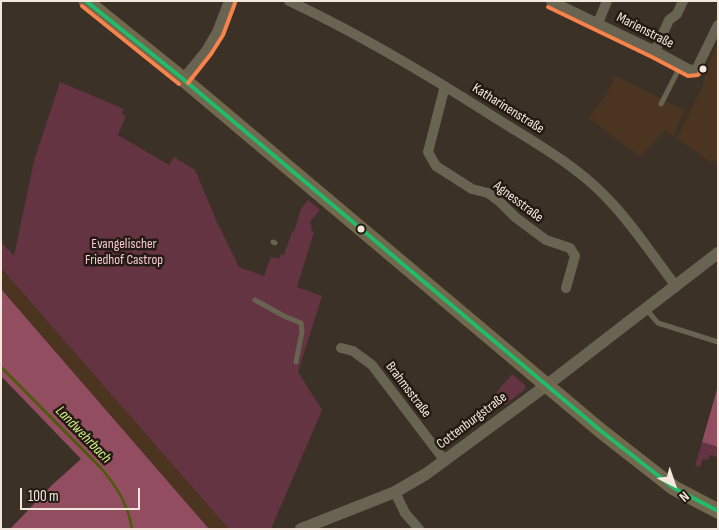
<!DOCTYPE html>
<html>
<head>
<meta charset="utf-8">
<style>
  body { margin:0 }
  #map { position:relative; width:719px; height:530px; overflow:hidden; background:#3b3127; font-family:"Sofia Sans Condensed",sans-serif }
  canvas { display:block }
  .frame { position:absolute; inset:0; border:2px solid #f4e8dd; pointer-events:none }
  .north { position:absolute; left:649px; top:460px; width:50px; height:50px; -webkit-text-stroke:4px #231a13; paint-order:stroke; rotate:139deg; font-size:14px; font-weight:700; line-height:20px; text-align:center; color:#f4e8dd }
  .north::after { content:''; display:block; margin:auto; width:18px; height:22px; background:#f4e8dd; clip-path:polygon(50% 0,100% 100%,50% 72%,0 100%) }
  .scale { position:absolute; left:20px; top:488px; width:120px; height:22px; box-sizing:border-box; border:2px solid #f4e8dd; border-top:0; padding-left:6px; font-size:15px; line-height:18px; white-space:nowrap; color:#f4e8dd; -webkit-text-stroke:4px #231a13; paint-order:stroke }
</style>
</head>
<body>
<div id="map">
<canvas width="719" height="530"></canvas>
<div class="frame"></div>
<div class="north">N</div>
<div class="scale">100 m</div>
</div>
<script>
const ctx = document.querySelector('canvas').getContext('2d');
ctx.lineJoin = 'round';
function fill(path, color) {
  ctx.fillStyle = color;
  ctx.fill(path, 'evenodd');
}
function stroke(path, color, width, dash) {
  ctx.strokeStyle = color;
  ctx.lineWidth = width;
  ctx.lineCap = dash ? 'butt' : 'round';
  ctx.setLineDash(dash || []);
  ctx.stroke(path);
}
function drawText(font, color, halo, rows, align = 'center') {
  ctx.font = font + ' "Sofia Sans Condensed",sans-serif';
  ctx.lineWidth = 5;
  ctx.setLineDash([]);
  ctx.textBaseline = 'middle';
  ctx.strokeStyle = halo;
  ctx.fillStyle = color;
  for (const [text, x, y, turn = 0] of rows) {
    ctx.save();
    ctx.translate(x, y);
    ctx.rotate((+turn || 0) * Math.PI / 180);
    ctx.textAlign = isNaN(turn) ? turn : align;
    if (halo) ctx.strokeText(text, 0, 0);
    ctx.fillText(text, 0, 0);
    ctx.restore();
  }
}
fill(new Path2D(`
  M718,43V162L708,161L677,138L703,85L707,66Z
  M615,76L685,111L673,136L665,130L640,157L589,118L606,95Z
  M1,268L117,400L229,529H209L1,289Z`), '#4b3420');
fill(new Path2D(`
  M60,82L124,109L122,114L126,116L118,135L169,165L174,157L195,170L217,222L239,267L264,276L271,257L279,259L281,254L284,255L292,232H294L301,209L308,200L320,210L310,222L312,228L311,231L314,232L297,287L322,296L298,372L322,410L271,529H229L1,268V242L14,256L34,161Z
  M512,374L525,385V389L505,405L496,393Z
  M702,442L718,447V457L710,455L708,460L703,459L700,467L695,466Z`), '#653442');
fill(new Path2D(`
  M1,289L209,529H10L52,485L81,459L1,376Z
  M718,386V447L702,442Z`), '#924d61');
stroke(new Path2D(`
  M1,367L101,468C117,487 128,504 132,529`), '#4a5b09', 2.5);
stroke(new Path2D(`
  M661,104L681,65
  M273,242L275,243
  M255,300L284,316L301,323L302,332L296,362
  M646,309L658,323L718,342`), '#696351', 5);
stroke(new Path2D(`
  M289,1C360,34 428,75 494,117C532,141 573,163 605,196C631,222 653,256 675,285
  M551,1L655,51L690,70L696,69L698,66L718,25
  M598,23L607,1
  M655,51L669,20L677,14L683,1
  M183,79L206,51L217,32L229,1
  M445,86L428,152L436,166L472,189L488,193L499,201L515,217L546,240L570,248L575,256L566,288
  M341,348L353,351L372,365L445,461
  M395,492L405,513L419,529`), '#696351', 10);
stroke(new Path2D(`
  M301,529L395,492L426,474L547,385L718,253`), '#696351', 12);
stroke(new Path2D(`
  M86,1L183,79L601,431L674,488L718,511`), '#71684d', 15);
stroke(new Path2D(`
  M86,1L183,79L601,431L674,488L718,511`), '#20bc6c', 4);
stroke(new Path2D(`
  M82,6L179,84
  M548,7L652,57L688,76L698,75L703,69
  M188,83L211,54L223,35L235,3`), '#f8844c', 4);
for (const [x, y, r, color] of [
  [703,69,4.5,"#f4e8dd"],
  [361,229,4.5,"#f4e8dd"]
]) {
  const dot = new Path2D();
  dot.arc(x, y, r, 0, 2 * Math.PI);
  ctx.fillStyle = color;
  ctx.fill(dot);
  stroke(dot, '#231a13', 2);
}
drawText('14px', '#f4e8dd', '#231a13', [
  ["Marienstraße",645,31,27],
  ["Katharinenstraße",508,109,32],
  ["Agnesstraße",518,202,37],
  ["Brahmsstraße",408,390,53],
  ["Cottenburgstraße",472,421,-37]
]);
drawText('14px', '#f5c6d2', '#231a13', [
  ["Evangelischer",124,244],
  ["Friedhof Castrop",124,260]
]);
drawText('italic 15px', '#d2f186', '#231a13', [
  ["Landwehrbach",83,435,46]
]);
</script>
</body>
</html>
